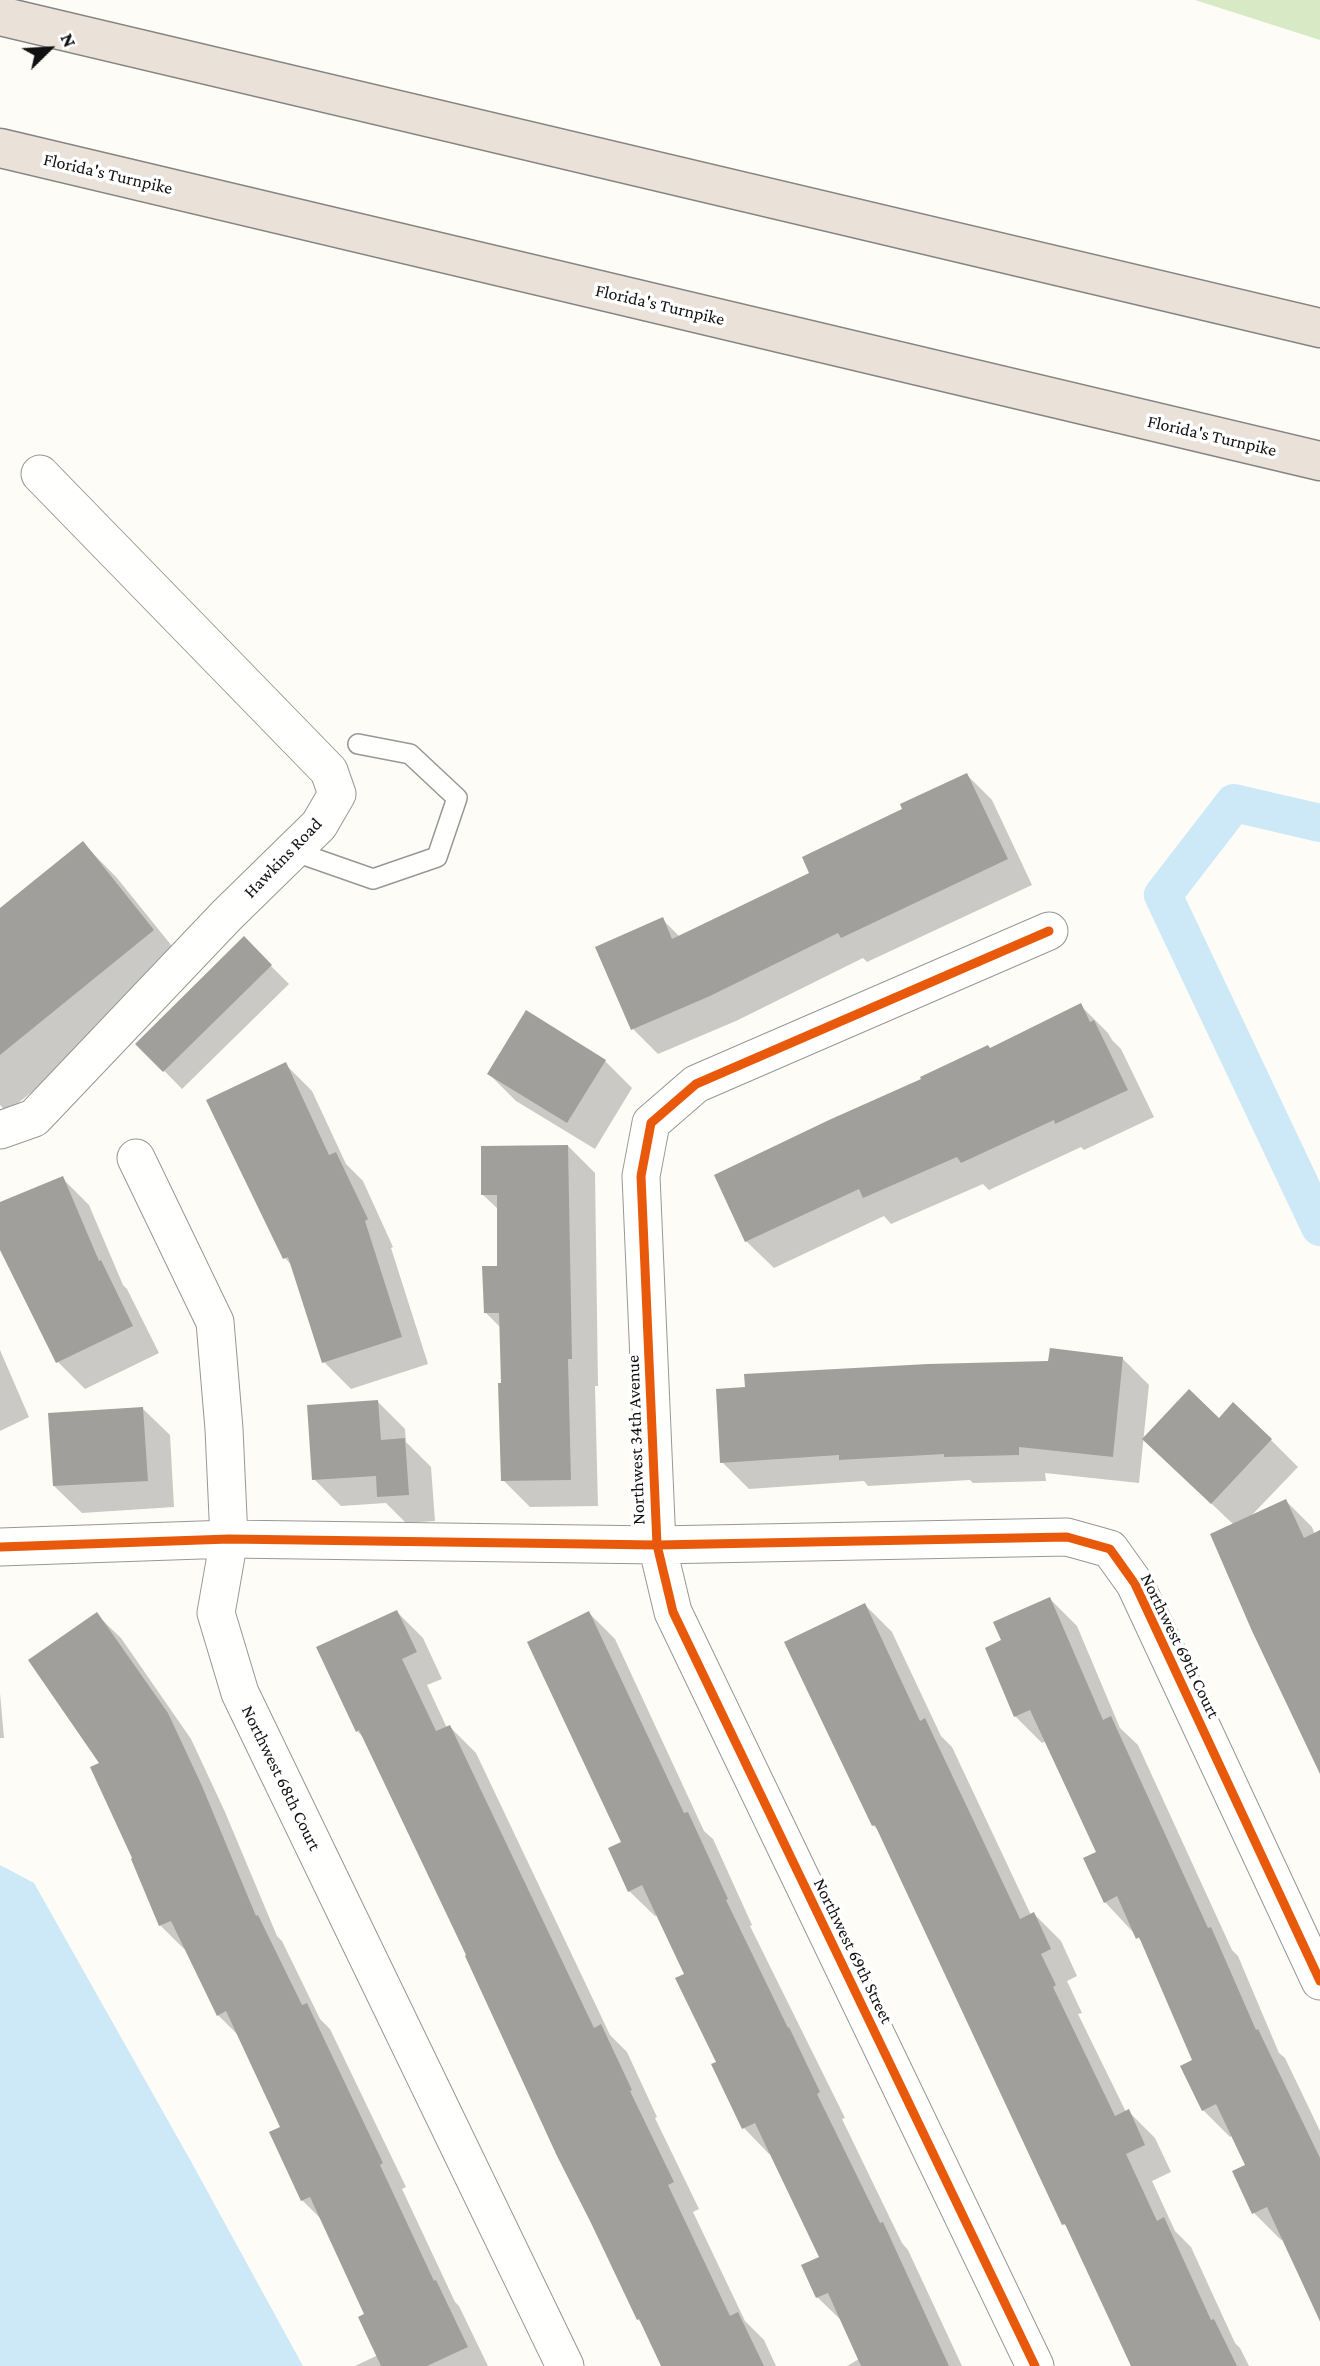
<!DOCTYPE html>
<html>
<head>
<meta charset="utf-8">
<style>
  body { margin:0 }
  #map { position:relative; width:1320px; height:2366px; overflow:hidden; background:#fdfcf7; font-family:"Crimson Pro",serif }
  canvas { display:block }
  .north { position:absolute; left:14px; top:14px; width:70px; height:70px; -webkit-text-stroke:5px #fff; paint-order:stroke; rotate:66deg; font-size:19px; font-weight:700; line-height:28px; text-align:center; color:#111 }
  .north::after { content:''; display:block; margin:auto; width:24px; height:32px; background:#111; clip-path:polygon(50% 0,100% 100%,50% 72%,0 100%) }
</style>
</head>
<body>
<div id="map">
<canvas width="1320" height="2366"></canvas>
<div class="north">N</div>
</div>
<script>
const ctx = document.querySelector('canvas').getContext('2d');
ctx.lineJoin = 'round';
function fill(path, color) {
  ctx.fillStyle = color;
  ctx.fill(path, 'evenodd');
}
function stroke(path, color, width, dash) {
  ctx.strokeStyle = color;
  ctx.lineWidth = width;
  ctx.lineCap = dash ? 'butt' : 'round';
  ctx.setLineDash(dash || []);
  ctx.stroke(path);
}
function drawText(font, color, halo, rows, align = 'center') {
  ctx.font = font + ' "Crimson Pro",serif';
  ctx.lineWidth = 7;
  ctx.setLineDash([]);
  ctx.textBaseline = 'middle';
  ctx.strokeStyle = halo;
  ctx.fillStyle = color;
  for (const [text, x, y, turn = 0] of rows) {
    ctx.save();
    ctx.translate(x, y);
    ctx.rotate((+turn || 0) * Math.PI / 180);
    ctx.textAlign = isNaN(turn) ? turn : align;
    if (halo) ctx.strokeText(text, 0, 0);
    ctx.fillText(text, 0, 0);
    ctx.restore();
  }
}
fill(new Path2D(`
  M1195,0H1320V40Z`), '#d8eac5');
fill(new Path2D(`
  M0,1865L34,1883L193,2165L303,2366H0Z`), '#cde8f7');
fill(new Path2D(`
  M967,775L992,800L1032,885L867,962L863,958L736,1021L658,1054L633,1029L662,919L680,937L812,874L905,810Z
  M83,843L117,878L188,966L7,1112L0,1105V910Z
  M244,939L289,984L182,1089L138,1044Z
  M1081,1006L1108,1033L1112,1040L1121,1049L1154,1117L1084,1150L1081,1147L989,1190L983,1184L891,1224L884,1216L774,1268L746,1241L990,1049Z
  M605,1061L632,1088L595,1149L516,1101L489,1074Z
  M285,1064L312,1091L346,1164L363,1181L393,1247L391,1248L428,1364L351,1389L324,1362L293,1267L285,1258Z
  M568,1146L595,1173L598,1386H595L598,1506L530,1507L503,1480L501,1328L485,1312L499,1267V1210L483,1195Z
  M62,1178L89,1205L123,1285L127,1289L159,1353L85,1389L58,1362L0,1246V1204Z
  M0,1350L29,1417L0,1431Z
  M1122,1358L1149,1385L1139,1483L1045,1473L1046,1481L973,1483L970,1480L868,1486L864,1481L749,1489L722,1462Z
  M378,1402L405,1429L406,1442L431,1467L435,1521L406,1523L386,1503L341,1506L314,1479Z
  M142,1408L170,1435L174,1507L82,1513L54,1486Z
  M1219,1420L1271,1440L1298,1467L1250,1517L1286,1501L1312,1527L1315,1535H1320V1770L1234,1525L1172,1466Z
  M1050,1599L1077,1626L1120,1728L1138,1745L1232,1950L1238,1956L1279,2053L1285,2058L1320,2131V2322L1283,2239L1281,2240L1254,2213L1247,2165L1233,2135L1230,2137L1203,2110L1195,2061L1144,1944L1105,1902L1099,1853L1046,1741L1042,1743L1015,1716L1003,1641Z
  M865,1605L892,1632L941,1736L952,1747L1031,1915L1034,1914L1061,1941L1077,1976L1067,1981L1082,2013L1078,2014L1126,2112L1128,2111L1155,2138L1171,2172L1152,2181L1175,2231L1191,2247L1235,2343L1240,2348L1249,2366H1131L1070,2230L1064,2224L880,1832L873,1825Z
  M397,1612L423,1638L442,1679L427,1685L447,1728L450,1727L476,1753L610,2035L627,2052L657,2117L655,2118L699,2209L693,2212L745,2321L764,2340L776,2366H663L644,2326L638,2319L366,1740L357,1731Z
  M589,1613L615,1639L704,1831L713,1839L752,1925L750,1926L845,2118L842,2119L902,2243L908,2250L962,2366H847L859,2359L843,2322L817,2297L821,2258L771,2153L769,2154L744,2128L714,2065L718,2063L686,1975L658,1915L655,1916L629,1891Z
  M97,1615L121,1638L191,1739L225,1812L277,1936L282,1941L320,2019L330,2029L406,2187L402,2189L455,2302L459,2306L488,2366H355L378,2355L367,2315L323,2221L302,2200L282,2128L240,2037L218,2015L186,1948L184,1949L160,1925L102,1764Z
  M0,1693L4,1738H0Z`), '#0003');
stroke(new Path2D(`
  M1320,823L1234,803L1163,895L1320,1227`), '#cde8f7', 38);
fill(new Path2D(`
  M967,773L1008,859L841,938L838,933L710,996L631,1030L595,947L663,917L672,939L809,873L802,857L902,809L900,804Z
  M83,841L154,930L0,1055V908Z
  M244,936L272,965L163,1072L135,1044Z
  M1081,1003L1090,1022L1094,1020L1128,1090L1055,1124L1054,1120L961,1163L957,1157L863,1198L859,1189L745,1242L714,1175L829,1120L921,1079L920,1077L988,1045L990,1048Z
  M526,1010L606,1060L567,1123L487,1074Z
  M286,1062L329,1155L336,1152L368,1219L365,1221L402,1337L322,1363L288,1257L283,1259L206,1100Z
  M568,1145L572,1359H568L571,1480L501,1481L498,1383H501L499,1313H484L482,1266H497V1195H481V1146Z
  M63,1176L99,1261L101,1260L133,1326L56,1363L0,1250V1202Z
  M1050,1348L1123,1357L1113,1457L1019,1447V1455L944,1457V1454L839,1460V1455L720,1463L716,1389L745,1387L744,1374L928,1364L1048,1361Z
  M1189,1389L1219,1418L1233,1402L1272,1439L1211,1504L1142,1439Z
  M378,1400L381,1440L405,1438L409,1495L377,1497L376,1476L312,1480L307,1405Z
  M143,1407L148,1481L53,1486L48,1413Z
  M1286,1499L1304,1538L1320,1530V1774L1252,1631L1210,1534Z
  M1050,1597L1103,1720L1111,1716L1208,1928L1211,1927L1256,2030L1258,2029L1320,2158V2321L1267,2207L1252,2214L1232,2171L1245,2165L1216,2104L1202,2111L1180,2066L1192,2060L1139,1937L1136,1939L1117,1896L1104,1903L1083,1858L1096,1852L1030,1710L1014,1717L985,1648L1001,1640L993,1622Z
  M865,1603L920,1721L925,1718L1020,1919L1034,1912L1051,1949L1041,1954L1056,1985L1053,1987L1115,2116L1129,2109L1145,2145L1126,2154L1157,2221L1164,2217L1211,2320L1214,2319L1237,2366H1131L1065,2224L1062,2225L875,1825L872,1826L784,1642Z
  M397,1610L417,1652L402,1659L436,1731L450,1725L594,2028L601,2024L632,2090L630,2091L674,2182L668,2185L730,2316L738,2312L764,2366H661L639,2319L637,2320L591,2223L557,2156L465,1956L466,1955L359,1730L356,1732L316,1647Z
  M589,1611L684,1813L688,1812L728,1899L726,1900L788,2028L789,2027L820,2092L817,2094L880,2223L883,2222L949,2366H861L828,2293L816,2298L801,2265L819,2257L755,2123L742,2129L711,2064L716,2062L675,1978L684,1974L642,1885L628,1892L608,1848L621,1842L527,1642Z
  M97,1612L168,1713L202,1786L256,1916L258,1915L302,2005L307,2003L383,2163L380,2165L434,2281L436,2280L468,2347L427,2366H381L358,2317L364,2314L310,2197L301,2201L269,2132L280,2127L226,2011L217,2016L171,1921L159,1926L131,1859L132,1858L90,1767L99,1763L28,1660Z`), '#a19f9c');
const service = new Path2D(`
  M293,851L373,879L437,857L457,798L410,754L358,744`);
const minor = new Path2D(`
  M0,1130L34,1118L227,915L319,825L337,794L329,771L40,474
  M136,1158L215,1322L224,1429L229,1539L216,1613L240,1693L565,2366
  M0,1547L229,1539L657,1545L1067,1537L1110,1549L1135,1584L1320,1981
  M1035,2366L673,1612L657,1545L641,1176L651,1123L696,1084L1049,931`);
const motorway = new Path2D(`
  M0,16L1320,328
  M0,148L1320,461`);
stroke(service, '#979795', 22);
stroke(minor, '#979795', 39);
stroke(motorway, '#858482', 41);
stroke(service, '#fffffe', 19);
stroke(minor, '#fffffe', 37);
stroke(motorway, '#eae1d8', 38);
stroke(new Path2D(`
  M0,1547L229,1539L657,1545L1067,1537L1110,1549L1135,1584L1320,1981
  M1035,2366L673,1612L657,1545L641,1176L651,1123L696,1084L1049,931`), '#e8590c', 9);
drawText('18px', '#111', '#fff', [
  ["Florida's Turnpike",108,174,13],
  ["Florida's Turnpike",660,305,13],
  ["Florida's Turnpike",1212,436,13],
  ["Hawkins Road",283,858,-46],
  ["Northwest 34th Avenue",636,1440,-92],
  ["Northwest 69th Court",1180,1646,64],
  ["Northwest 68th Court",281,1778,64],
  ["Northwest 69th Street",853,1951,64]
]);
</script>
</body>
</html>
